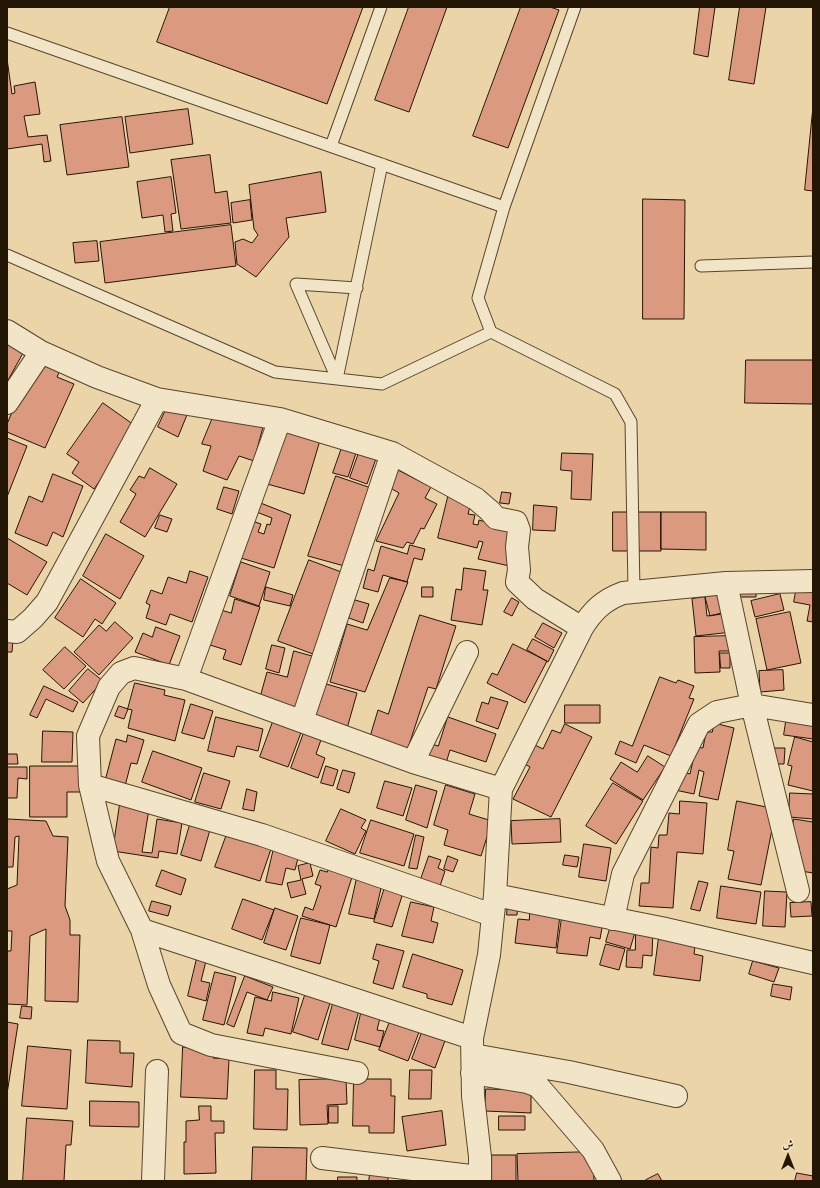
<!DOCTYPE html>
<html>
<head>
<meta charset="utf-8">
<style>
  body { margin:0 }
  #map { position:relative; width:820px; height:1188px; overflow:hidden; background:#ebd5a8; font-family:"EB Garamond",Amiri,serif }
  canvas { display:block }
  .frame { position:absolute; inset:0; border:8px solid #231605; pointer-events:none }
  .north { position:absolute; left:768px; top:1136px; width:40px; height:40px; -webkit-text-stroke:3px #f2e4c6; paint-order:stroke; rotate:0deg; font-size:11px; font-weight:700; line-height:16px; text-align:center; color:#231605 }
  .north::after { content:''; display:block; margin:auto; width:14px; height:18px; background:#231605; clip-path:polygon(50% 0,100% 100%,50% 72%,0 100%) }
</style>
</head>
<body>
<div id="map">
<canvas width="820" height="1188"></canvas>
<div class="frame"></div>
<div class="north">ش</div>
</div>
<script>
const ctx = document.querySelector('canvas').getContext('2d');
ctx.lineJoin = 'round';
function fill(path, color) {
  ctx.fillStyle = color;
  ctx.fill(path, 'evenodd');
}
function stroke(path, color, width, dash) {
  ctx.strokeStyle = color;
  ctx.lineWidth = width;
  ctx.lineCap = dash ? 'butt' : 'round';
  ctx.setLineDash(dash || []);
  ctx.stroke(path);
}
const building = new Path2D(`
  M170,7H363L327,104L157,42Z
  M409,7H447L409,112L375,100Z
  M521,7H550L559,10L508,148L473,136Z
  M700,7H715L708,57L694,54Z
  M740,7H766L754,84L729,80Z
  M7,59L12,94L15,93L14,86L35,82L40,114L24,116L28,137L47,135L51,161L44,162L42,144L7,149Z
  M813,107V191L805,190Z
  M188,109L193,144L130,153L125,117Z
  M122,117L129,167L67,175L60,125Z
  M210,155L215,193L227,191L231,223L181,229L171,160Z
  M321,172L326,212L286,218L289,237L256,277L237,264L235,242L243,239L252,243L258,235L254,229L249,185Z
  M171,177L176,213L171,214L173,231L165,232L163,215L142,218L137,182Z
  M643,199L685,200L684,319H643Z
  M250,200L252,220L233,223L231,203Z
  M231,225L236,266L105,283L100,242Z
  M97,241L99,261L75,263L73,243Z
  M7,343L23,353L7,382Z
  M41,358L62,366L57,377L74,384L45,448L7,432V424L24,384Z
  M746,360H813V404L745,403Z
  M103,403L137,427L94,489L72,473L79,462L67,454Z
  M169,403L191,405L178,437L158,427Z
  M216,410L264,423L254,461L239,456L227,480L203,471L211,446L202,444Z
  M284,426L321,437L304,494L267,484Z
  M7,438L27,446L7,497Z
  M344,442L358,447L348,477L333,473Z
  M361,447L378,453L367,484L350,478Z
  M562,453L593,454L591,500L571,499L572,471L561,470Z
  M150,468L177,484L145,537L120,522L136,494L130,490L139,476L144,478Z
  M394,468L431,487L425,498L437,504L424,529L421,528L413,544L407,542L403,548L376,541L399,493L385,485Z
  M53,474L83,486L63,537L53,532L47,546L15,533L29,496L42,502Z
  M336,476L371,488L348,567L308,556Z
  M224,487L239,491L232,514L217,509Z
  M502,492L511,493L509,504L500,503Z
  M449,493L472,499L468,514L475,515L473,524L478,525L479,520L513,530L514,567L478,559L483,542L479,541L477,548L438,538Z
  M258,502L291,515L274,568L241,558L252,521L261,524L258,532L264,534L267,524L270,525L272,518L254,511Z
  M534,505L557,507L555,531L533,530Z
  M613,512H661V551H613Z
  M661,512H706V550L661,549Z
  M160,515L172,519L167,532L155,528Z
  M106,534L144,556L120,599L83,576Z
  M7,538L47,562L27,595L7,583Z
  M410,545L425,549L422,560L414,558L407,582L383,575L378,592L363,588L368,569L374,571L381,546L407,554Z
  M309,560L344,573L313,654L278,641Z
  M241,562L270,572L259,606L230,596Z
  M464,568L486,571L483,590H488L482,625L451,620L456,589L461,590Z
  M190,571L208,577L192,622L170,614L166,625L146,618L150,605L146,603L151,590L162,594L168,577L186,583Z
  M390,578L408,582L365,692L330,682L347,624L367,630Z
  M81,579L116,603L102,624L95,619L83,637L55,618Z
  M797,586L813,588V622L807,621L810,605L794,602Z
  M266,587L293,595L290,606L264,600Z
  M422,587H433V597H422Z
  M739,587H756V597H738Z
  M724,592L729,611L710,616L705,597Z
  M780,594L784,610L755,617L751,601Z
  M705,597L707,616L730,613L732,632L696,636L692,599Z
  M512,598L519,602L512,616L504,612Z
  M235,599L260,607L241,665L223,659L226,650L210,645L221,610L231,613Z
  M355,600L369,604L363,623L349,618Z
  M790,612L801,663L767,670L756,619Z
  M420,615L456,626L436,689L428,687L407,751L369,740L378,710L388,714Z
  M115,622L133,638L99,675L74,652L99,625L106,631Z
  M543,623L562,633L554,648L535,637Z
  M156,627L180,636L169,665L135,652L143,633L152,637Z
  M729,636V651H719L720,672L695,673L694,637Z
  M7,639H13L12,652H7Z
  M533,639L554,650L548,662L527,650Z
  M513,644L547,661L525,703L487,683L492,673L497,675Z
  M272,645L285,648L279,673L266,669Z
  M65,647L86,666L64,689L43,670Z
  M294,651L312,656L296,712L259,701L267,672L287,677Z
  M720,653H730V668H721Z
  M88,669L103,681L83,703L69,691Z
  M783,670L784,690L760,692L759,671Z
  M660,677L676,683L678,680L694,686L689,698L694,699L671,756L644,745L636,763L615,754L620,741L632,746Z
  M135,683L165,690L164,695L185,700L175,741L128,728L132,710L128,709Z
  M323,683L357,693L346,732L312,722Z
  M44,686L78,702L73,712L46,699L37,718L30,715Z
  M491,697L508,702L498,729L476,721L482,702L488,704Z
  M191,704L213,711L204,739L182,733Z
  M565,705H600V723H565Z
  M119,706L128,709L124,719L115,716Z
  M787,715L813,718V739L784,735Z
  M216,717L263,729L258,751L237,746L234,757L208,751Z
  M448,717L496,734L486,762L450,750L446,763L424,755L429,743L438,746Z
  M274,719L302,730L288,767L260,757Z
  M714,723L734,728L718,800L699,796L704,772L699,770L694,794L675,790L679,771L690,774L696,747L703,748L706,732H712Z
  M565,724L592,737L551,817L513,799L530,767L523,763L533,744L543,749L552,730L560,733Z
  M305,730L322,737L316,754L325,758L318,778L291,768Z
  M43,731L73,732L72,762H42Z
  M128,735L144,740L137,764L131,763L125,786L105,781L116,739L126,742Z
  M795,737L813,742V791L788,785L792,766L788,765Z
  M773,748H785L784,764H772Z
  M153,751L202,768L191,800L142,782Z
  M7,754H17L18,764H7Z
  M648,756L665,767L643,800L610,779L621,762L637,772Z
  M30,766H81V792H67V817H30Z
  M326,766L338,770L333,786L321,783Z
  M7,767H27V779L18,778L17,798H7Z
  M343,770L355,773L349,793L337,789Z
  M204,773L230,781L221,809L195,802Z
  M385,781L412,788L403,816L377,808Z
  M613,783L643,801L616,844L586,826Z
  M416,785L437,791L427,828L406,820Z
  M446,785L475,794L469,814L492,821L481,856L444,845L448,830L434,825Z
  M247,789L257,792L254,811L243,809Z
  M790,793L813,794V819L789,817Z
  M680,801L707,803L703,854L677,852L673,908L639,906L641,883H649L651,847L658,848L659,835H667L669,813L679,814Z
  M737,801L776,809L761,885L728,879L734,851L728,850Z
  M120,804L149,809L142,852L152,853L157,819L182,823L177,854L159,851L158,858L113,851Z
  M341,809L366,820L361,828L366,831L355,854L326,841Z
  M192,818L212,823L201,861L181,855Z
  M8,819L46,821L53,836L68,837L65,906L70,920V935H80L78,1002L45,1001L46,929L30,936L27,1005L7,1004V951H11L12,931H7V889L17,885L19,836L15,837L13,867H7Z
  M560,819L561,842L512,844L511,821Z
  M794,819L813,822V873L795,870L799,846L790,844Z
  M371,820L414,834L404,866L360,853Z
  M227,834L271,849L260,881L215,867Z
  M416,835L424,837L417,869L409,868Z
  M584,844L611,848L606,881L579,877Z
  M274,848L299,854L295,870L286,868L282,885L266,882Z
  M565,855L579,857L577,867L563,865Z
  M429,856L441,860L438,868L445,871L440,886L421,879Z
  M448,856L458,860L453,872L444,869Z
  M310,863L313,876L302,879L306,894L291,898L287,883L301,880L298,866Z
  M329,867L353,874L336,927L302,916L305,907L313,910L321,886L315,884L320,870L327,872Z
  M162,870L186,879L181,895L156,886Z
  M357,878L382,884L374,919L349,914Z
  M699,881L708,883L700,911L691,909Z
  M721,886L761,892L756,924L717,918Z
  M385,887L403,893L392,927L374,922Z
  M765,891L787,892L785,927L763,926Z
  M243,899L274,910L262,940L232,929Z
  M508,900L518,901L517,915H507Z
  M152,901L171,906L168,916L149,911Z
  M411,902L434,907L431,921L438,923L433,943L402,936Z
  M811,902L812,916L791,917L790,903Z
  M275,908L298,916L286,950L264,943Z
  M530,911L560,915L556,948L515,943L518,919L529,920Z
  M562,917L603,922L600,939L590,937L587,956L557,953Z
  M301,918L330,925L320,964L291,956Z
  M612,922L636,929L630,949L606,942Z
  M636,927L653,928L652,956L643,955L642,968L626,967L627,950H635Z
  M659,937L696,939L694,954L703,956L700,981L654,975Z
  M377,944L404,951L393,989L373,983L379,961L373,959Z
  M606,944L625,949L619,970L600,965Z
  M198,954L207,957L201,981L210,983L206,1001L188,996Z
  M413,954L463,970L452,1005L427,998V994L403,987Z
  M753,961L779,968L774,982L749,974Z
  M215,972L236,977L224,1025L203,1020Z
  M245,976L273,987L267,1000L247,992L234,1027L227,1024Z
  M773,984L792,987L790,1000L771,996Z
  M308,986L333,994L318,1040L293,1032Z
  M273,992L299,998L291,1034L265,1028L263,1036L247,1033L255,997L271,1001Z
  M334,1000L360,1007L348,1050L322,1044Z
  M22,1006L32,1007L31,1019L20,1018Z
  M362,1009L381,1014L377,1030L384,1031L380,1047L355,1040Z
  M392,1016L421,1027L408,1061L379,1050Z
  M7,1022L18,1024L7,1094Z
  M423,1030L446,1038L435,1068L412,1059Z
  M88,1040L120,1041V1053H134L132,1087L86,1083Z
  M28,1046L71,1050L67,1109L22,1106Z
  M183,1047L214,1048L213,1058L229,1059L227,1099L181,1097Z
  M255,1070H276V1089H288L287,1130L254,1129Z
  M410,1070H432L431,1099H409Z
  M346,1079L347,1104L327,1105L328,1124L300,1125L299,1080Z
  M354,1079H391V1096H395L394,1133H369V1126H353Z
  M486,1089L531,1090V1113L485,1111Z
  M90,1101L139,1102V1127L90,1126Z
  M199,1106H211V1121H224V1133H215L216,1173L184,1174V1142H186V1121L199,1120Z
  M329,1106H338V1123H329Z
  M442,1111L446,1145L407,1151L402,1117Z
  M499,1116H525V1130H499Z
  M27,1118L73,1121L71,1145H66L64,1181H23Z
  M253,1147L307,1148L306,1181H252Z
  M593,1152L594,1181H518L517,1154Z
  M492,1155H516V1181H492Z
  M797,1173L813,1176V1181H795Z
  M658,1174L662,1181H647L646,1180Z
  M370,1175H388V1181H369Z
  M338,1177H357V1181H338Z`);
fill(building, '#db9980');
stroke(building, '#231605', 1);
const lane = new Path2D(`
  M7,33L504,207L478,298L491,332
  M331,146L381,7
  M504,207L575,7
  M7,255L275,372L382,384L491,332L615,394L631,422L634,591
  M701,266L813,262
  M337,379L382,164
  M337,379L296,284L357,288`);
const street = new Path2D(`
  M7,331L41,352L97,377L157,399L280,419L392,453L476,499L490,511L496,518L516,522L519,530L517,547L519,570L517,582L535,599L582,628
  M7,403L41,352
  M726,583L752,705L798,891
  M7,631L17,632L33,618L47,602L157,399
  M186,679L280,419
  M302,721L392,453
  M413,762L467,652
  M90,785L262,835L492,915
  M495,895L661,928L813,963
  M613,919L623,874L699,724L717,712L752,705L813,715
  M142,930L472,1038
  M473,1055L569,1072L676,1096
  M357,1073L211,1045L181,1033L159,985L142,930L108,861L90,785L88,736L109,687L121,673L134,668L186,679L413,762L501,789
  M472,1073L527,1082L538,1086L593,1150L610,1181
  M322,1158L479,1177
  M153,1181L157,1071
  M480,1181V1157L473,1096L472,1038L489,955L495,895L501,789L582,628C593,610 604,600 623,593L726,583L813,581`);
stroke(lane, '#55462e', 13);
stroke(street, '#55462e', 24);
stroke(lane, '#f2e4c6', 11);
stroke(street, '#f2e4c6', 22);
</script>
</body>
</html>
